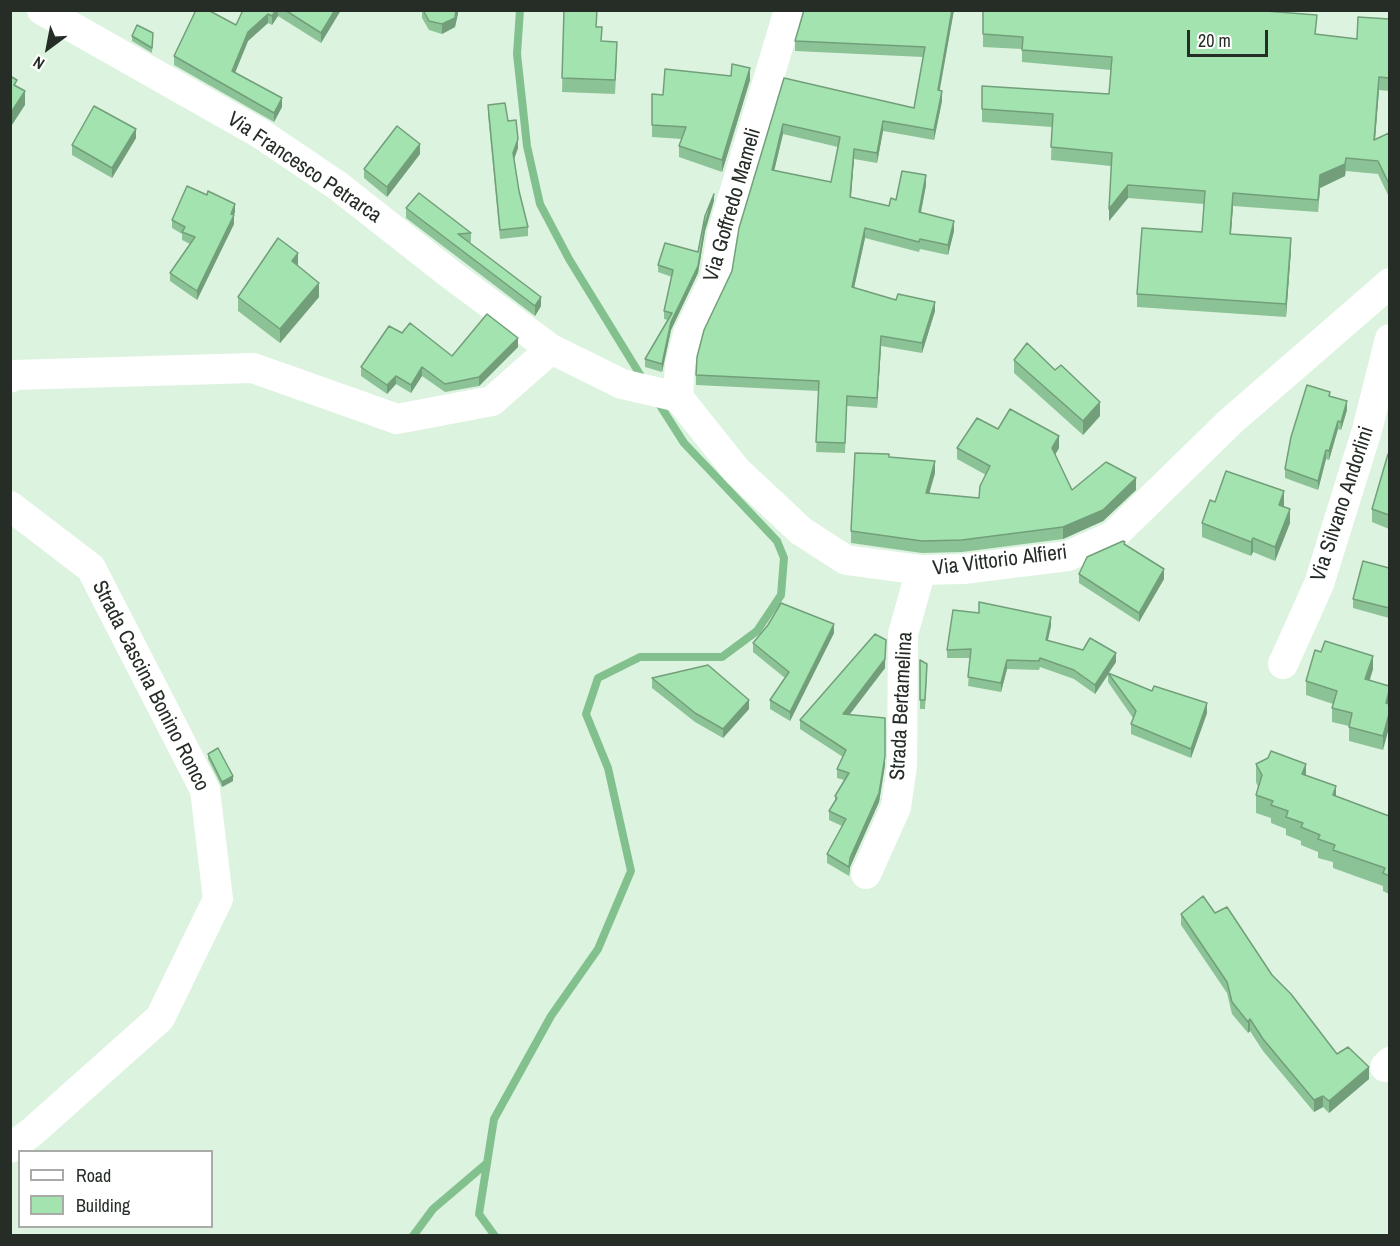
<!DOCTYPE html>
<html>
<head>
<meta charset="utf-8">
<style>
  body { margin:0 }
  #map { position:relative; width:1400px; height:1246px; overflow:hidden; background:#dcf3df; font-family:"Archivo Narrow",sans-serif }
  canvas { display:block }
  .frame { position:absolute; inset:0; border:12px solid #252d26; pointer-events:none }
  .legend { position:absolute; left:18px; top:1150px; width:195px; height:78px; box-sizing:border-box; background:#fff; border:2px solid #a8aba8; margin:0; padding:8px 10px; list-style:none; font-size:18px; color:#252d26 }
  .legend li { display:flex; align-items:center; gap:12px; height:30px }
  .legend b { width:30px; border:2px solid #a8aba8 }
  .north { position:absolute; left:18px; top:18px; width:60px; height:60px; -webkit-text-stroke:4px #fff; paint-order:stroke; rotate:212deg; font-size:16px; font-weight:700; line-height:24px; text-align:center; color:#252d26 }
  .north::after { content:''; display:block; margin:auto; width:21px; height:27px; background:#252d26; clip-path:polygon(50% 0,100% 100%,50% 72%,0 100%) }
  .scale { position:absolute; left:1187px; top:30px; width:81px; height:27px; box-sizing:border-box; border:3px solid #252d26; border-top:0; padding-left:8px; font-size:18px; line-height:21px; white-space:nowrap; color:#252d26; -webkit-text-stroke:4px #fff; paint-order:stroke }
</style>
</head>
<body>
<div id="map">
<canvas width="1400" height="1246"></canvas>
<div class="frame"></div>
<ul class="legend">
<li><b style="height:8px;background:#fff"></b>Road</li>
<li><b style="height:16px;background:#a3e3af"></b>Building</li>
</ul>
<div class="north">N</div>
<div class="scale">20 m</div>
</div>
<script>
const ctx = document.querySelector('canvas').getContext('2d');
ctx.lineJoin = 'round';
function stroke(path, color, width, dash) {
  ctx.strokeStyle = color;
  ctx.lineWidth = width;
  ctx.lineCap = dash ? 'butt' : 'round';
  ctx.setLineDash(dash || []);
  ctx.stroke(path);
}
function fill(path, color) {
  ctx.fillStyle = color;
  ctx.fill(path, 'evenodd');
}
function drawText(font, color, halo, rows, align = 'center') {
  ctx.font = font + ' "Archivo Narrow",sans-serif';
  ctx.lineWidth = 4.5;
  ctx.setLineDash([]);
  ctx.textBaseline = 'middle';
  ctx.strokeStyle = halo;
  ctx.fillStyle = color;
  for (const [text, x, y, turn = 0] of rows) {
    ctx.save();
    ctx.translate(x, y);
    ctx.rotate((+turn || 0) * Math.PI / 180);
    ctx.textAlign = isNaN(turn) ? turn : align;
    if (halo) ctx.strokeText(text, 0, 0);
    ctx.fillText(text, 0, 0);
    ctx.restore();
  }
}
stroke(new Path2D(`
  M520,10L517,54L527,146L540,204L569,259L644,381
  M413,1236L433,1209L487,1163
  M495,1236L479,1214L494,1119L551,1016L598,949L631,871L608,768L586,714L598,678L640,657H722L757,631L781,595L784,558L777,541L684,443L656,399`), '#82c18e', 8);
stroke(new Path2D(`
  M42,10L261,134L338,186L450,274L551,349L622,384L678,397L737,471L801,531L846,560L921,570L963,569L1068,556L1113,536L1231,421L1390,283
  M10,378L13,375L253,368L397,419L492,401L551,349
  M678,397L680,364L688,334L715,278L722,234L789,10
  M10,506L91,568L205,790L218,899L160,1018L32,1132L10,1148
  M1283,664L1319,584L1367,430L1390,339
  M866,874L896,807L902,766L903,634L921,570
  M1385,1067L1390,1062`), '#fff', 30);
fill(new Path2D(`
  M243,10H341L321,43L278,16L272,25L268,23L248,41L235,73L282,107L274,122L174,65V56L236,25Z
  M422,10H458L455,27L442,34L429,30L422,18Z
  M564,10H597L596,27L602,41L617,56L615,94L562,92Z
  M804,10H954L939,90L942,101L934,140L883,131L877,163L854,159L851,198L889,206L896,200L926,185L921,212L954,231L948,255L920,249L919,252L865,238L854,288L935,311L922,353L881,346L877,408L847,406L845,453L816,452L819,391L696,385V375L732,271L784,78L914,108L923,57L795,51V41ZM783,134L838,147L831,182L774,170Z
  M983,10L1316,34L1357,39L1389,19V91L1379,90L1375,139L1389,133V197L1378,174L1346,171L1345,176L1320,188L1318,212L1233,206L1231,234L1291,250L1286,317L1137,307V294L1202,232L1204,204L1128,198L1109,221L1111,166L1051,160L1052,127L982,122V86L1109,94L1111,70L1022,62V49L983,47Z
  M153,33L152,53L132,41V36Z
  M750,80L722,172L679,157V146L682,139L652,137V94L663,95Z
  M488,105L508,121L518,148L514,159L519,191L528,227V236L500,239L488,114Z
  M136,138L112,178L72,155V145Z
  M420,154L387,197L364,178V169Z
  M714,201L705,231L698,273L671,330L662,372L645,367V359L668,320L664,319V311L672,277L658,272V265L698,252Z
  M406,208L471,233V242H469L541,306L535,316L406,218Z
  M235,212L233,215L234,224L197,300L170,281V273L190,244L182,240V234L172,228V220Z
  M298,266L319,297L280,343L238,311V297Z
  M402,333L452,356L518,347L479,386L445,392L422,376L411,393L396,384L387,394L361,376V367Z
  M1014,360L1055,370L1100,416L1083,435L1014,373Z
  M1330,396L1347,410L1341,430L1338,429L1329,460L1326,459L1318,490L1285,478V469Z
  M998,429L1059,448L1055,455L1072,490H1136L1103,521L1063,539L962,552L922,553L851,543V531L935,473L929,493L979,498L986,475L957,459V448Z
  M1389,454V529L1372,522V509Z
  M1215,502L1284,505L1283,507L1290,523L1275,561L1253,552L1251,556L1202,537V523Z
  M1125,545L1164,579L1139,622L1079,583V574Z
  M1389,568V618L1353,608V599Z
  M768,625L834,633L790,721L770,709V700L785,678L753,652V643Z
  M1051,626L1048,640L1116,662L1108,673L1207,713L1191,758L1131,734V724L1133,718L1108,682V675L1095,694L1074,679L1040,667L1039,670L1007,669L1001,692L968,686L970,658H947V650Z
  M886,640L885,668L850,714L885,727V765L879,802L850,867L849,876L827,863V854L842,826L829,820V811L835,801V796L844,780L837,778V769L843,757L800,729V720Z
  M920,660L927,673L925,709H920Z
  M1373,669L1370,680L1389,686L1383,750L1349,741V726L1332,722V708L1333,704L1306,695V681Z
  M652,678L749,709L723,738L695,722L652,688Z
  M208,754L233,781L222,787L208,759Z
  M1256,764L1306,775L1336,797L1389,816V894L1383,891V886L1333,868V862L1318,858V852L1301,845V841L1286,835V829L1271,823V818L1256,813V795L1258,787L1256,782Z
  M1215,913L1272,975L1337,1054L1369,1079L1329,1113L1323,1107L1314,1112L1263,1051L1250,1031L1248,1033L1232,1014L1227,993L1181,925V914Z`), '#8cc396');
fill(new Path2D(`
  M276,10H278V16L272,25V16Z
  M335,10H341L321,43V33Z
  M456,10H458V14L455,27L442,34V24Z
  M952,10H954L938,100V90Z
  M268,14V23L248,41L232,80V71L248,32Z
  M750,68V80L722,172V160Z
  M1379,77V90L1374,153V140Z
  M25,91V105L10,128V114Z
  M942,91V101L934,140V130Z
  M282,98V107L274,122V113Z
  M883,121V131L877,163V153Z
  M783,124V134L772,180V170Z
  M136,129V138L112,178V168Z
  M518,139V148L513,162V153Z
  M420,144V154L387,197V187Z
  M854,149V159L850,207V197Z
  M1346,158L1345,176L1320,188L1318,212L1320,175Z
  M926,175V185L919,222V212Z
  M1128,185V198L1109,221V209Z
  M1233,193V206L1230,246V234Z
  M714,194V201L705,231L698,273L671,330L662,372V364L671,322L698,266L705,224Z
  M235,204V212L231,222L234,215V224L197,300V291Z
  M954,221V231L948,255V245Z
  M865,228V238L852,297V287Z
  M1291,238V250L1286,317V304Z
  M298,253V267L292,261Z
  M319,283V297L280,343V329Z
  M541,297V306L535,316V306Z
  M935,302V311L922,353V343Z
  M881,336V346L877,408V398Z
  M518,338V347L479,386V377Z
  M422,367V376L411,393V385Z
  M396,376V384L387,394V385Z
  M1347,401V410L1341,430V422Z
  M1100,402V416L1083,435V421Z
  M1338,421V429L1329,460V451Z
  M1059,436V448L1052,460V448Z
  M1326,450V459L1318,490V481Z
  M935,461V473L926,505V493Z
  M1136,478V490L1103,521L1063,539V527Z
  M1284,491V505L1279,519V505Z
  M1290,509V523L1275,561V547Z
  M1253,538V552L1251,556V542Z
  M1164,569V579L1139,622V613Z
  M1051,617V626L1046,648V640Z
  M834,624V633L790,721V712Z
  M1116,653V662L1095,694V685Z
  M1373,656V669L1365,693V679Z
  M885,659V668L843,723V714Z
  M1007,660V669L1001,692V683Z
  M1389,691V705L1386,703Z
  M749,700V709L723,738V729Z
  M1207,703V713L1191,758V749Z
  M1389,714V728L1383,750V736Z
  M885,718V765L879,802L850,867L849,876V867Z
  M1306,764V782L1302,774Z
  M233,776V781L222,787V782Z
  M1336,786V804L1333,795Z
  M1250,1019V1031L1248,1033V1022Z
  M1369,1067V1079L1329,1113V1101Z
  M1323,1096V1107L1314,1112V1100Z`), '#729f7a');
const building = new Path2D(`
  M196,10H208L236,25L243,10H276L272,16L268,14L248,32L232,71L282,98L274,113L174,56Z
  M285,10H335L321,33Z
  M423,10H456L455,18L442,24L429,21Z
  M564,10H597L596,27H602L601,41L617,42L615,80L562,78Z
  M804,10H952L938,90L942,91L934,130L883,121L877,153L854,149L850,197L889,206L891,198L896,200L902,171L926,175L919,212L954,221L948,245L920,239L919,242L865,228L852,287L896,300L898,294L935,302L922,343L881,336L877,398L847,396L845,443L816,442L819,381L696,375L697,357L704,330L732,271L739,228L784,78L914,108L925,47L795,41ZM783,124L840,137L831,182L772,170Z
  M983,10H1252L1317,15L1315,34L1357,39L1358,17L1389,19V78L1379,77L1374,140L1389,133V184L1378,161L1346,158L1345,164L1320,175L1318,200L1233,193L1230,234L1291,238L1286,304L1137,294L1142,228L1202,232L1205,191L1128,185L1109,209L1112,153L1051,147L1053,114L982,109V86L1109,94L1112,57L1022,50L1023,37L983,34Z
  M137,25L153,33L152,48L132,36Z
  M732,64L750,68L722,160L679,146L686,127L652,125V94L663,95L665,69L731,76Z
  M10,76L17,80L14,85L25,91L10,114Z
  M505,103L508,121L516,120L518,139L513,153L519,191L528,227L500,230L488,105Z
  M94,106L136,129L112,168L72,145Z
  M397,126L420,144L387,187L364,169Z
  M187,186L207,195L208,191L235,204L231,214L234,215L197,291L170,273L195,237L182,232L185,227L172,220Z
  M419,193L471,233L458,234L541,297L535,306L406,208Z
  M714,194L705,224L698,266L671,322L662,364L645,359L672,313L664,311L673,270L658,265L665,243L698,252L705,216Z
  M278,238L298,253L292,261L319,283L280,329L238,297Z
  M487,314L518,338L479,377L445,384L422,367L411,385L396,376L387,385L361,367L389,326L402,333L410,323L452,356Z
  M1027,343L1055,370L1061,365L1100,402L1083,421L1014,360Z
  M1307,385L1330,392L1329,396L1347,401L1341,422L1338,421L1329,451L1326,450L1318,481L1285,469L1291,437Z
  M1010,409L1059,436L1052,448L1072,490L1106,462L1136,478L1103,510L1063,527L962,540L922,541L851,531L855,453L889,454V457L935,461L926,493L979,498L980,486L990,466L957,448L977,418L998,429Z
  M1388,454H1389V515L1372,509Z
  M1226,471L1284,491L1279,505L1290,509L1275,547L1253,538L1251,542L1202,523L1210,500L1215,502Z
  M1123,541L1125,542L1124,544L1164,569L1139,613L1079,574L1087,557Z
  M1363,561L1389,568V608L1353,599Z
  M979,602L1051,617L1046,640L1083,650L1090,638L1116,653L1095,685L1074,670L1040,658L1039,661L1007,660L1001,683L968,677L971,649L947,650L953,610L979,613Z
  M781,603L834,624L790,712L770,700L789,672L753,643L768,625Z
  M875,634L886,640L885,659L843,714L885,718V756L879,793L850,858L849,867L827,854L846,819L829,811L837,798L835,796L849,773L837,769L846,750L800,720Z
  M1325,641L1373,656L1365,679L1389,686V691L1386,703L1389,704V714L1383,736L1349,727L1352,713L1332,708L1337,691L1306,681L1315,650L1321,652Z
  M920,660L927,664L925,700H920Z
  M708,665L749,700L723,729L695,713L652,678Z
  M1108,673L1152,691L1154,686L1207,703L1191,749L1131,724L1136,711Z
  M218,748L233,776L222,782L208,754Z
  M1271,751L1306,764L1302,774L1336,786L1333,795L1389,816V876L1383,873L1385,868L1333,850L1335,845L1318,839L1320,835L1301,827L1303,823L1286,817L1288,811L1271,805L1273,801L1256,795L1262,775L1256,764L1268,758Z
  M1203,896L1215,913L1227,907L1272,975L1291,994L1337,1054L1348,1047L1369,1067L1329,1101L1323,1096L1314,1100L1263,1039L1250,1019L1248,1022L1232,1002L1227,982L1181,914Z`);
fill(building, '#a3e3af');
stroke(building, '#729f7a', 1.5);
drawText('21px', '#252d26', '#fff', [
  ["Via Francesco Petrarca",304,168,34],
  ["Via Goffredo Mameli",733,205,-74],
  ["Via Silvano Andorlini",1343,504,-72],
  ["Via Vittorio Alfieri",1000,561,-7],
  ["Strada Cascina Bonino Ronco",150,686,63],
  ["Strada Bertamelina",902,706,-87]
]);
</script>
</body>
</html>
